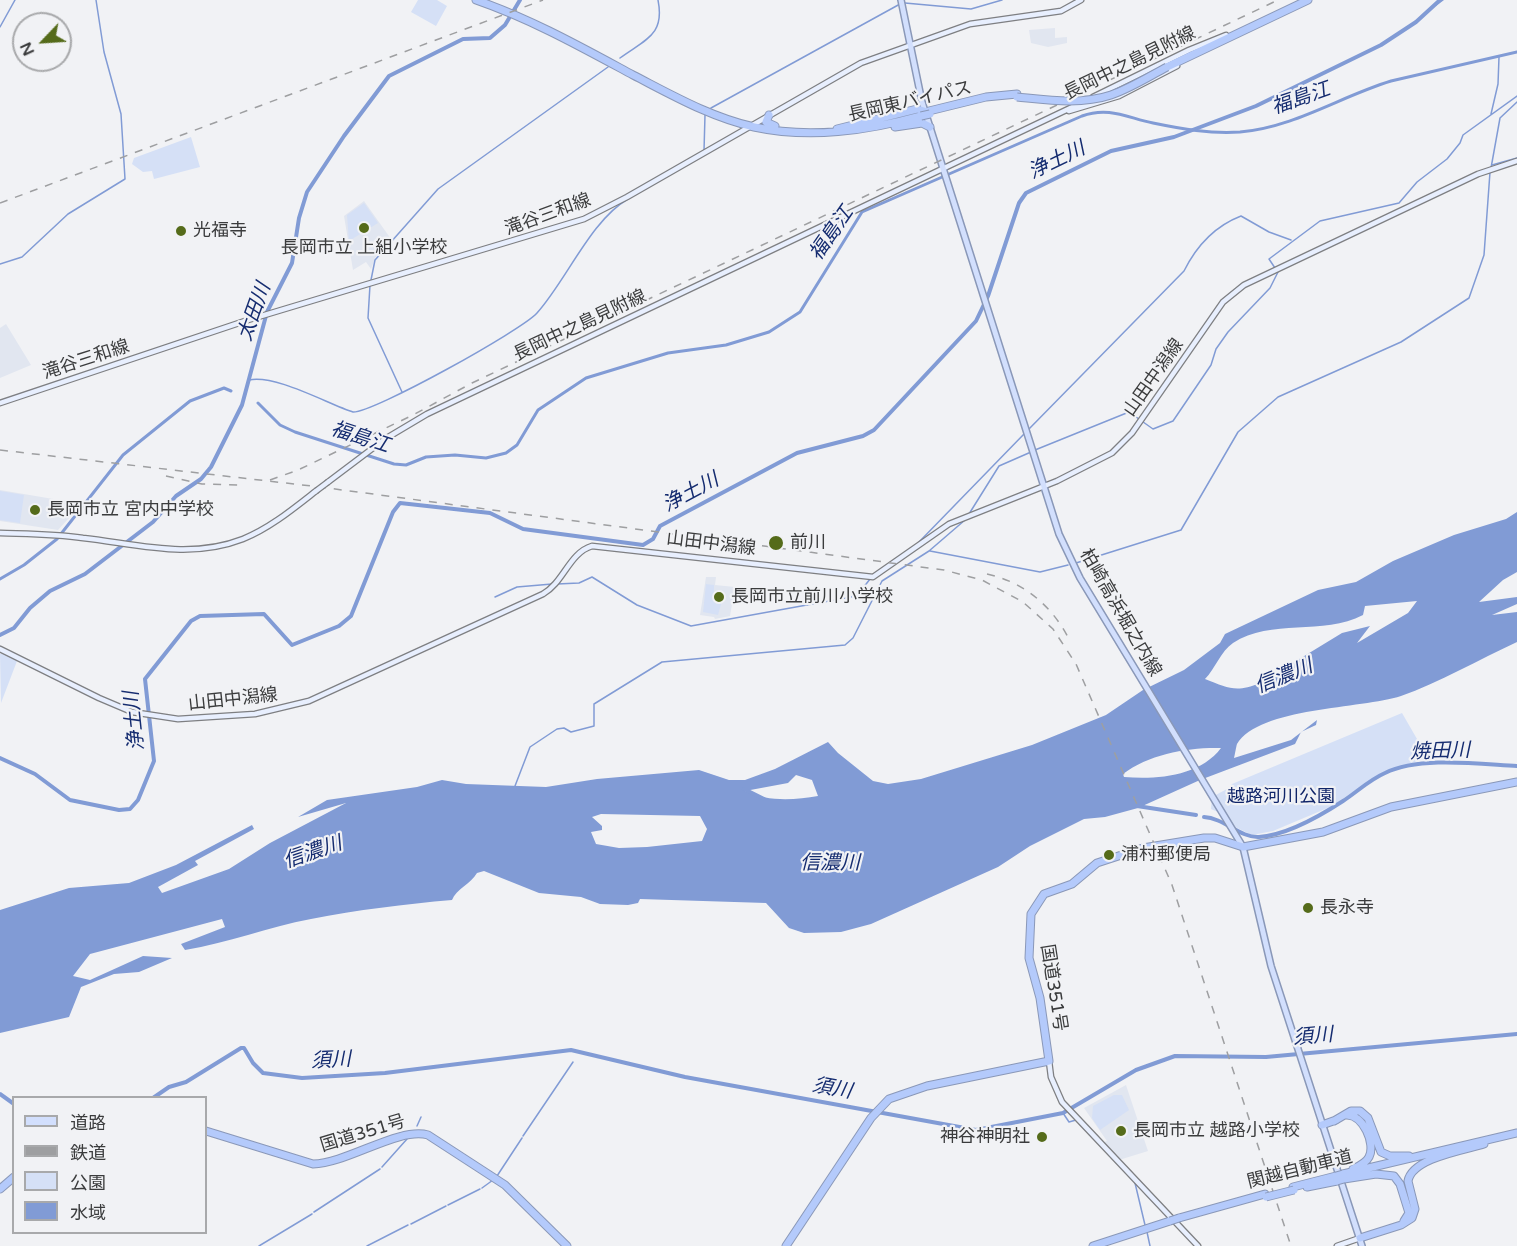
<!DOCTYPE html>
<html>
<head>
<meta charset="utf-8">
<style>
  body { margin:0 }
  #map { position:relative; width:1517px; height:1246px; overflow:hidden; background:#f1f2f5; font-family:"Varela Round","Noto Sans JP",sans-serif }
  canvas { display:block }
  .legend { position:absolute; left:12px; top:1096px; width:195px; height:138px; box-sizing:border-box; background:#f1f2f5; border:2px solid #a8a9ab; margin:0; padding:8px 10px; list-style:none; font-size:18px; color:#3b3c3d }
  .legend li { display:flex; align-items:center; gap:12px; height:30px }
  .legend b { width:30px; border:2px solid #a8a9ab }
  .north { position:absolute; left:12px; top:12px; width:60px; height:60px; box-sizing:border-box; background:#f1f2f5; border:2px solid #a8a9ab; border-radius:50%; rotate:245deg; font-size:16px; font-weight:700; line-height:24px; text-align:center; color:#3b3c3d }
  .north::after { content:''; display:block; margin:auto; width:21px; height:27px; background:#556b1a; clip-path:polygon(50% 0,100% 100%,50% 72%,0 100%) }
</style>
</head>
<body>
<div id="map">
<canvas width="1517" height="1246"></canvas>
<ul class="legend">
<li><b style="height:8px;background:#d2dffd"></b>道路</li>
<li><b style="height:8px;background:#9e9fa1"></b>鉄道</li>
<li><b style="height:16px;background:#d5e0f6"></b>公園</li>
<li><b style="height:16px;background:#819bd5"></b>水域</li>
</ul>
<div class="north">N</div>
</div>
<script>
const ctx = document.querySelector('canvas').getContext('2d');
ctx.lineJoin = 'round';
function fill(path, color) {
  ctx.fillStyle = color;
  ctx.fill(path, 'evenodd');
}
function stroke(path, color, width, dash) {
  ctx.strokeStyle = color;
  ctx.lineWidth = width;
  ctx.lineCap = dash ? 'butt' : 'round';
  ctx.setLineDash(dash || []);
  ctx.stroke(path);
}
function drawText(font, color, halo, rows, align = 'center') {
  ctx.font = font + ' "Varela Round","Noto Sans JP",sans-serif';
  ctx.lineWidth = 4.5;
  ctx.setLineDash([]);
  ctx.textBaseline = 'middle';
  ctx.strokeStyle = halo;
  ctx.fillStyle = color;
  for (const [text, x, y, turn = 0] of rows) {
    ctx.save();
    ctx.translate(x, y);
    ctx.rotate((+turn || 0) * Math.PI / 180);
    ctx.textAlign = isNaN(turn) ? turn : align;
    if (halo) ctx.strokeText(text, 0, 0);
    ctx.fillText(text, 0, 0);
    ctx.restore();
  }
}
fill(new Path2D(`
  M1055,28V38L1067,37V43L1048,47L1031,43L1029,30Z
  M364,201L391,239L375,258L371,269L366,262L353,270L344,216Z
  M6,324L31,365L0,378V328Z
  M0,490L71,502L69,518L58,530L0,521Z
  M706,577H716L715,585L735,587L730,616L715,619L714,617L700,615Z
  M1126,1085L1148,1151L1119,1160L1102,1143L1107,1141L1084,1108Z`), '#e1e6f0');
fill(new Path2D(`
  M418,0H437L447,6L436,26L411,12Z
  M191,137L200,167L154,179L152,171L143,172L132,164L134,158Z
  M364,203L378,223L349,241L347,215Z
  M0,491L24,495L20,523L0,520Z
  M706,584L714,585V592L723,597L718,615L703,612Z
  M2,653L17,661L1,703L0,654Z
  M1402,713L1428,758L1385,771L1330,807L1273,831L1252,835L1235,827L1227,816L1211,809L1212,797L1227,789L1232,784Z
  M1114,1095H1122L1129,1110L1100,1130L1092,1118L1093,1106Z`), '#d5e0f6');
fill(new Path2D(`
  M1517,512V572L1503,580L1479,602L1517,597V604L1492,615L1517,612V642C1480,659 1438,683 1401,696C1361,709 1260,707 1237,744C1236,747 1235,754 1234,758L1291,740L1317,720L1316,725L1301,732L1295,744L1200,780L1138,808L1105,817L1084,819L1030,846L998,867L871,924L841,932L804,933L789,928L766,903L640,899L638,903L628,905L600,904L581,897L539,893L484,871L477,873C471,884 456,889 452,900C405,904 357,910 311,919C268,927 228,943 185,950L181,944L225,927L222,919L90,954L73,976L90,980L143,956L172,958L139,972L114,974L81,987L69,1017L0,1033V910L69,888L129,883L176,865L252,825L254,829L195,861L198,865L158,887L162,893L229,869L270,843L346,803L298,817L327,800L417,787L442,780L466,784L546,787L597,779L699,770L729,780H745L775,769L828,742L838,753L873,781L888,784L921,779L1032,745L1106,715L1143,690L1184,670L1220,643L1225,634L1318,590L1356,582L1393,561L1454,535L1506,519ZM1417,601L1408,613L1357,643L1370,626L1342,633L1260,683C1236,693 1228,688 1205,679C1215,669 1221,651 1233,643C1271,618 1323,636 1363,615L1365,606ZM1221,748C1200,776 1157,780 1124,777L1123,774C1149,754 1189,747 1221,748ZM796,775L812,780L818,796C795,800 767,802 745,791L788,783ZM601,814L700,816L707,829L702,841L647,847L619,848L596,844L591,832L602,830V826L592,817Z`), '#819bd5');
stroke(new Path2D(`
  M905,3L971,9L1002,0
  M1436,5L1443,0
  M0,27L15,0
  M620,58C646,39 665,35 658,0
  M711,108L900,4
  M1491,114L1498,84L1499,57
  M704,151L705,115
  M1492,165L1517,158
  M1491,168L1500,118L1517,102
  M650,186L685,166
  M0,264L22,257L68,214L125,179L121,114L104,52L96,0
  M1275,268L1269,259L1320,221L1399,203L1417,182L1447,159L1460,143L1463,135L1517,96
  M371,280L375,260L438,189L608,67
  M370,285L368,318L402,392
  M249,380C275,374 328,404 353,412C373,413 522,330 537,313C566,281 591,220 628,199
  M1028,430L1184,271C1196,247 1215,226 1241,216L1269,232L1291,240
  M1035,450L1129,412L1153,429L1173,421L1211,365L1216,349L1228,332L1270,288L1278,272
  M969,514L999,466L1031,452
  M919,542L1024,434
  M930,551L1040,572L1068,565
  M1076,563L1181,530L1238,432L1278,397L1401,342L1469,298L1484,255L1490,172
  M875,573L910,549
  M557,584L579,583L592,577L637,605L691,626L851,597L860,592L870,579
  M495,597L517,587L552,584
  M515,786L530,747L557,729L564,728L571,732L594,726V704L662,662L845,645L853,638L882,581L929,551L965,520
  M1063,1113L1069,1122L1076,1120L1120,1166
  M417,1126L421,1117
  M523,1136L573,1062
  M382,1167L407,1139
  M497,1176L522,1138
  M1135,1183L1145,1225
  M482,1188L493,1180
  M448,1205L480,1189
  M314,1212L380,1169
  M411,1224L446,1206
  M1147,1232L1150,1246
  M259,1246L312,1214
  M367,1246L408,1225`), '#819bd5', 1.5);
stroke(new Path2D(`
  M258,403L280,425L295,432L394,464L406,465L426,457L455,455L486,458L506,453L517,445L538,410L586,378L668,353L726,345L769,332L800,312L862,212L1082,116C1109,106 1128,118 1153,123C1182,129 1210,134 1240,132C1295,127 1339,97 1391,81L1517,52
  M0,579L24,565L57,539L123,455L190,401L224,388L231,391`), '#819bd5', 3);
stroke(new Path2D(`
  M0,635L14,628L30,608L50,591L85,574L153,522L176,496L201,479L211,467L242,405L267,312L292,263L299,218L307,192L344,136L389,76L463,39L490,38L505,25L520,0
  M0,758L35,774L70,800L119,810L130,809L138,800L154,761L145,679L191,621L200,616L264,614L292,645L339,626L351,616L393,512L400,503L490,513L523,529L643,545L653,539L660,526L797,453L863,436L874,430L976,321L988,296L1019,203L1026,193L1111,151L1174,137L1256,106L1381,45L1416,22L1440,0
  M744,789L764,799
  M1137,806L1196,815
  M1204,817C1224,818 1240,838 1259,837C1288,835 1320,816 1343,801C1357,792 1369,780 1385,773C1419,756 1479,764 1517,766
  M0,1094L14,1104
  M153,1098L169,1087L186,1082L241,1048H244L253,1063L263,1073L302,1078L385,1073L571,1050L685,1077L976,1130L1063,1113L1136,1070L1175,1056L1266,1057L1517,1034`), '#819bd5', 4);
const secondary = new Path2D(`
  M1093,97L1189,50L1226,35
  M1069,111L1119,96L1177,66
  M0,403L248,320L584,219L627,197L861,63L970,24L1061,11L1081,0
  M328,482L385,439L427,414L1083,102
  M0,533C28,534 55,534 83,538C137,544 189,560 243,539C270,528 293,509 316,491
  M0,649L99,698L132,712L178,719L255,714L309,701L543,594C564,582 569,553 592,546L873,577L949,524L1057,481L1112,453L1132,433L1223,302L1244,285L1478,174L1517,161
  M1049,1061L1051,1077L1062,1102L1198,1246
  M1337,1246L1360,1238`);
const primary = new Path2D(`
  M901,0L922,102L1059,534L1080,578L1243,847L1271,966L1362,1246`);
const highway = new Path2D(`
  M476,0C531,19 581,47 633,75C672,95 710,117 754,127C810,139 866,131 921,116
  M1167,67L1308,0
  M929,111L986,97L1017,94
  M769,115L766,122L775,126
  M895,127L922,123L930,127
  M837,129L917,109L924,111
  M1346,1115C1363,1114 1376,1144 1369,1157C1366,1163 1359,1166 1353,1169
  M1334,1121L1351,1111H1360L1368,1118L1381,1152L1390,1156H1409
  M1322,1125L1336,1120
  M206,1131L313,1164C348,1163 398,1127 428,1135L505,1185L567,1246
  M1343,1174L1517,1133
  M1344,1179L1376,1174L1394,1176L1400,1184L1409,1213L1404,1221
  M1293,1187L1336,1176
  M1307,1187L1337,1181
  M0,1189L14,1177
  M1179,1218L1265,1194
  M1360,1238L1401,1225L1412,1218L1415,1209L1408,1181C1412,1158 1464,1150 1484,1144
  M786,1246L871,1118L889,1099L927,1086L1049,1061L1040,998L1029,958L1031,914L1044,894L1072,884L1097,863L1143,848L1204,838H1215L1243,847L1323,832L1391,807L1517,782
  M1093,1246L1170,1221`);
stroke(secondary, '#7e7f82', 7);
stroke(primary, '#8a98b8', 8);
stroke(highway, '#8a98b8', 9);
stroke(secondary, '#e8effe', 4.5);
stroke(primary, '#d2dffd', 5);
stroke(highway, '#b4cafb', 7);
stroke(new Path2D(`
  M0,203L543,0
  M0,450L320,487L944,570L982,580L1023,602L1053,629L1076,664L1172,885L1291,1246
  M166,476L202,484L240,485
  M270,480L298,470L413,415L472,383L1278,0
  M987,574C1024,582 1052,606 1069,639`), '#9e9fa1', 1.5, [8, 8]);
const secondaryBridge = new Path2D(`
  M316,491L328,482`);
const highwayBridge = new Path2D(`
  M1017,97C1048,100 1081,105 1111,95C1131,88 1148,77 1167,67
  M921,116L930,114
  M1336,1176L1343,1174
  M1337,1181L1344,1179
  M1266,1197L1294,1190
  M1170,1221L1179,1218`);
stroke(secondaryBridge, '#7e7f82', 7, []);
stroke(highwayBridge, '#8a98b8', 9, []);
stroke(secondaryBridge, '#e8effe', 4.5);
stroke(highwayBridge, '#b4cafb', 7);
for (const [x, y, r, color] of [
  [364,228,6,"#556b1a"],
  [181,231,6,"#556b1a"],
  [35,510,6,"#556b1a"],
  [776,543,8,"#556b1a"],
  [719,597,6,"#556b1a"],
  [1109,855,6,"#556b1a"],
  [1308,908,6,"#556b1a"],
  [1121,1131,6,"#556b1a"],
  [1042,1137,6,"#556b1a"]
]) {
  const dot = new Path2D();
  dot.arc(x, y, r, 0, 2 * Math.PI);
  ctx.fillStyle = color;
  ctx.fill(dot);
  stroke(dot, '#f1f2f5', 2);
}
drawText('18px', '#3b3c3d', '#f1f2f5', [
  ["長岡中之島見附線",1130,64,-26],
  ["長岡東バイパス",910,102,-13],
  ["滝谷三和線",548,215,-20],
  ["長岡中之島見附線",580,326,-25],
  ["滝谷三和線",86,360,-18],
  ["山田中潟線",1154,378,-55],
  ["山田中潟線",711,544,7],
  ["柏崎高浜堀之内線",1120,613,60],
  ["山田中潟線",233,700,-6],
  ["国道351号",1053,988,81],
  ["国道351号",363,1134,-17],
  ["関越自動車道",1300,1170,-14]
]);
drawText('18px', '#3b3c3d', '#f1f2f5', [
  ["光福寺",193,231],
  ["長岡市立 上組小学校",364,248,"center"],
  ["長岡市立 宮内中学校",47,510],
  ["前川",790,543],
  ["長岡市立前川小学校",731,597],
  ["浦村郵便局",1121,855],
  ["長永寺",1320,908],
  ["長岡市立 越路小学校",1133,1131],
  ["神谷神明社",1030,1137,"right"]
], 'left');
drawText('18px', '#102569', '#f1f2f5', [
  ["越路河川公園",1281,797]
]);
drawText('italic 20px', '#152c70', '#f1f2f5', [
  ["福島江",1301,99,-19],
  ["浄土川",1057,161,-26],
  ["福島江",832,234,-55],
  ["太田川",255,312,-70],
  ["福島江",360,438,18],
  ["浄土川",691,493,-28],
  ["信濃川",1284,677,-22],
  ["浄土川",135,721,-96],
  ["焼田川",1440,752,-2],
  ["信濃川",313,853,-19],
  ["信濃川",830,864],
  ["須川",1313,1037,-5],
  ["須川",331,1061,-3],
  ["須川",832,1089,10]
]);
</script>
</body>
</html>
